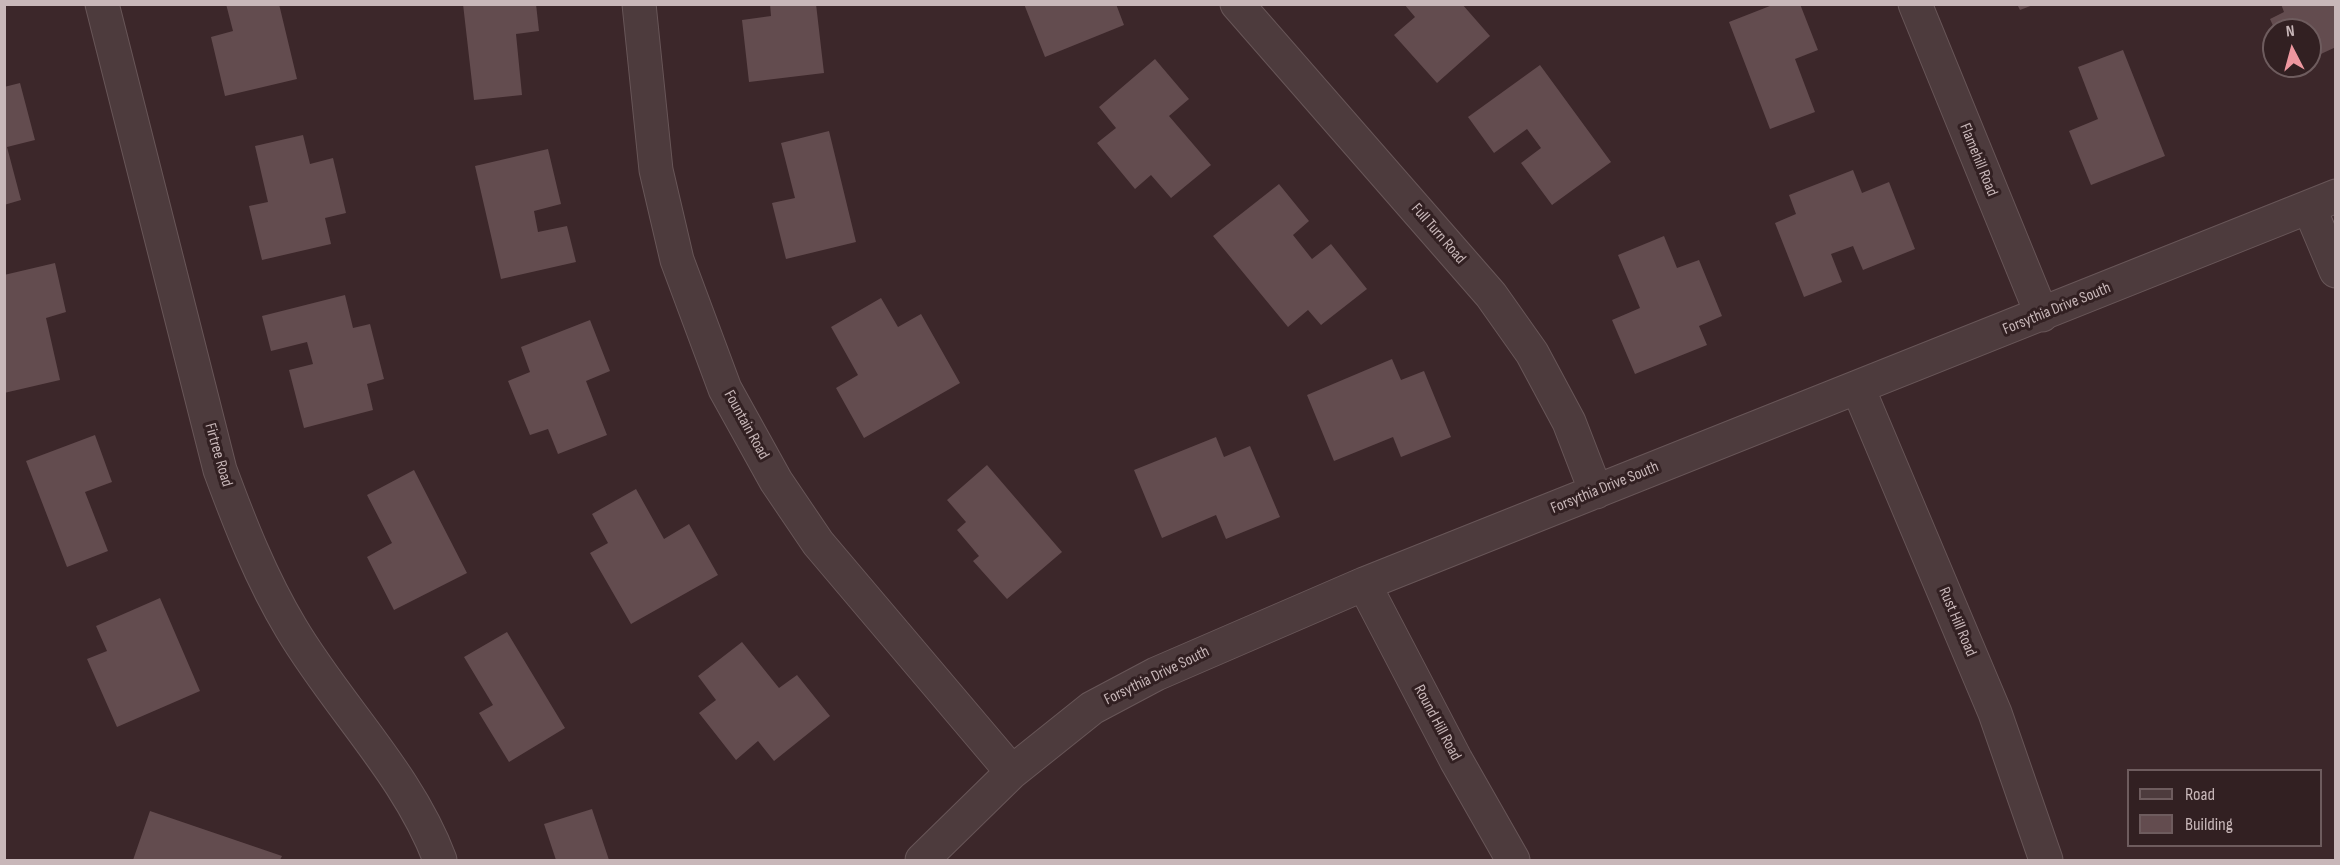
<!DOCTYPE html>
<html>
<head>
<meta charset="utf-8">
<style>
  body { margin:0 }
  #map { position:relative; width:2340px; height:865px; overflow:hidden; background:#3c272a; font-family:"Sofia Sans Condensed",sans-serif }
  canvas { display:block }
  .frame { position:absolute; inset:0; border:6px solid #c8b7b9; pointer-events:none }
  .legend { position:absolute; left:2127px; top:769px; width:195px; height:78px; box-sizing:border-box; background:#322022; border:2px solid #6e5c5e; margin:0; padding:8px 10px; list-style:none; font-size:18px; color:#c8b7b9 }
  .legend li { display:flex; align-items:center; gap:12px; height:30px }
  .legend b { width:30px; border:2px solid #6e5c5e }
  .north { position:absolute; left:2262px; top:18px; width:60px; height:60px; box-sizing:border-box; background:#322022; border:2px solid #6e5c5e; border-radius:50%; rotate:354deg; font-size:16px; font-weight:700; line-height:24px; text-align:center; color:#c8b7b9 }
  .north::after { content:''; display:block; margin:auto; width:21px; height:27px; background:#ed979f; clip-path:polygon(50% 0,100% 100%,50% 72%,0 100%) }
</style>
</head>
<body>
<div id="map">
<canvas width="2340" height="865"></canvas>
<div class="frame"></div>
<ul class="legend">
<li><b style="height:8px;background:#4d3b3d"></b>Road</li>
<li><b style="height:16px;background:#634c4f"></b>Building</li>
</ul>
<div class="north">N</div>
</div>
<script>
const ctx = document.querySelector('canvas').getContext('2d');
ctx.lineJoin = 'round';
function fill(path, color) {
  ctx.fillStyle = color;
  ctx.fill(path, 'evenodd');
}
function stroke(path, color, width, dash) {
  ctx.strokeStyle = color;
  ctx.lineWidth = width;
  ctx.lineCap = dash ? 'butt' : 'round';
  ctx.setLineDash(dash || []);
  ctx.stroke(path);
}
function drawText(font, color, halo, rows, align = 'center') {
  ctx.font = font + ' "Sofia Sans Condensed",sans-serif';
  ctx.lineWidth = 6;
  ctx.setLineDash([]);
  ctx.textBaseline = 'middle';
  ctx.strokeStyle = halo;
  ctx.fillStyle = color;
  for (const [text, x, y, turn = 0] of rows) {
    ctx.save();
    ctx.translate(x, y);
    ctx.rotate((+turn || 0) * Math.PI / 180);
    ctx.textAlign = isNaN(turn) ? turn : align;
    if (halo) ctx.strokeText(text, 0, 0);
    ctx.fillText(text, 0, 0);
    ctx.restore();
  }
}
fill(new Path2D(`
  M226,4H279L297,79L225,96L211,37L233,31Z
  M463,4H536L539,31L516,34L522,95L474,100Z
  M770,4H816L824,73L749,82L742,20L771,16Z
  M1024,4H1116L1124,25L1045,57Z
  M1404,4H1462L1490,36L1437,83L1394,35L1415,17Z
  M1775,4H1800L1818,50L1795,59L1815,112L1770,129L1729,22Z
  M2017,4H2033V5L2020,10Z
  M2281,4H2336V47L2310,59V30H2275L2270,19L2284,12Z
  M2123,50L2165,156L2091,185L2069,131L2098,119L2078,67Z
  M1155,59L1189,99L1169,116L1211,165L1171,198L1151,175L1135,189L1097,143L1116,128L1099,107Z
  M1540,65L1611,162L1552,205L1521,163L1541,148L1527,129L1494,153L1468,117Z
  M20,83L35,140L7,147L21,200L4,205V87Z
  M829,131L856,242L786,259L772,203L795,198L781,143Z
  M303,135L310,164L333,158L346,213L325,218L331,244L262,260L249,206L268,202L255,146Z
  M548,149L561,204L534,211L538,232L567,226L576,262L501,279L475,166Z
  M1853,170L1862,193L1889,182L1915,249L1863,270L1853,246L1831,254L1842,282L1804,297L1775,223L1796,214L1789,195Z
  M1279,184L1309,221L1293,235L1312,259L1331,244L1367,289L1321,325L1308,310L1288,327L1213,236Z
  M1664,236L1677,268L1699,260L1722,316L1699,326L1707,345L1635,374L1612,320L1640,308L1618,255Z
  M55,263L66,312L46,318L60,380L4,393V275Z
  M345,295L353,328L370,324L384,379L367,384L373,410L304,428L289,370L313,364L307,342L271,351L262,316Z
  M881,298L898,327L921,314L960,383L864,438L836,388L858,375L831,327Z
  M590,320L610,371L586,381L607,435L558,454L548,429L530,435L508,381L530,372L521,347Z
  M1392,359L1401,380L1424,371L1451,437L1401,457L1393,437L1334,461L1307,395Z
  M95,435L112,482L85,492L108,551L67,567L26,461Z
  M1216,437L1224,457L1250,446L1280,517L1226,539L1216,515L1162,538L1134,470Z
  M987,465L1062,552L1007,599L973,561L979,556L957,530L966,522L947,500Z
  M414,470L467,573L394,610L367,557L392,543L367,495Z
  M636,489L664,539L689,524L718,575L631,624L590,553L608,543L592,514Z
  M160,598L200,691L117,727L87,659L107,651L96,626Z
  M507,632L565,728L509,762L479,713L493,705L464,657Z
  M742,642L779,688L797,675L830,716L774,761L758,741L736,760L699,713L716,700L698,676Z
  M592,809L609,860H556L544,824Z
  M150,811L282,856L280,860H133Z`), '#634c4f');
const minor = new Path2D(`
  M102,4L220,470C240,524 261,578 291,628C337,706 408,774 440,860
  M639,4L656,170L677,260L725,389L776,481L818,543L1012,772
  M1237,4L1491,295L1532,353L1569,422L1596,492
  M1915,4L2042,315
  M2309,207L2336,271
  M1858,388L1995,713L2046,860
  M1364,584L1456,760L1513,860
  M922,860L1012,772L1092,708L1156,674L1364,584L2336,196`);
stroke(minor, '#685658', 35);
stroke(minor, '#4d3b3d', 33);
drawText('16px', '#c8b7b9', '#322022', [
  ["Flamehill Road",1978,160,68],
  ["Full Turn Road",1438,234,49],
  ["Forsythia Drive South",2057,309,-22],
  ["Fountain Road",746,425,61],
  ["Firtree Road",218,455,74],
  ["Forsythia Drive South",1605,488,-22],
  ["Rust Hill Road",1957,622,67],
  ["Forsythia Drive South",1157,676,-26],
  ["Round Hill Road",1437,723,62]
]);
</script>
</body>
</html>
